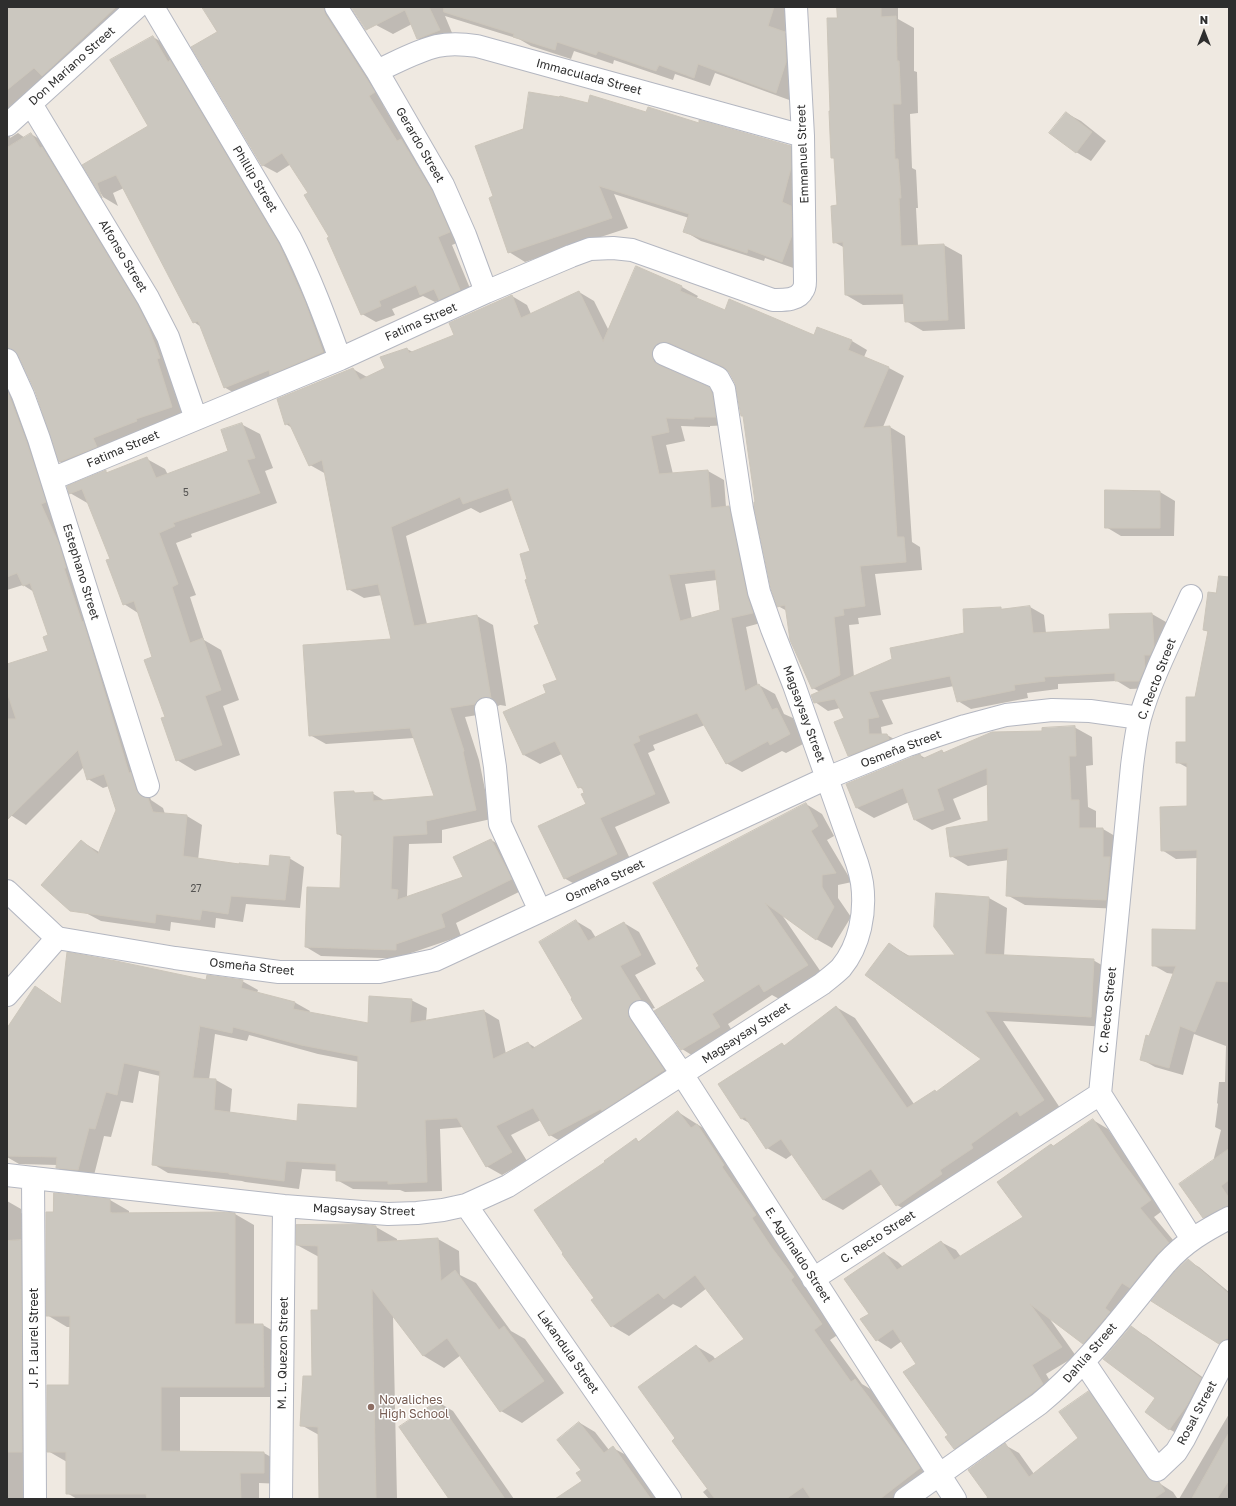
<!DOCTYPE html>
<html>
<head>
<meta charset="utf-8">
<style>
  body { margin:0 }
  #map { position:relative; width:1236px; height:1506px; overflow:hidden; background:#efe9e1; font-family:"Golos Text",sans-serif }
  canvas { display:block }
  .frame { position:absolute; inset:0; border:8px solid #2e2e2e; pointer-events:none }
  .north { position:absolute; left:1184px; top:12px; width:40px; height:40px; -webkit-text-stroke:3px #fff; paint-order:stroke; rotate:0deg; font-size:11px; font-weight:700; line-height:16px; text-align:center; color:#2e2e2e }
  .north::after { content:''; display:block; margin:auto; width:14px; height:18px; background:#2e2e2e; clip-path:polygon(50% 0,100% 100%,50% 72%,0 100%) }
</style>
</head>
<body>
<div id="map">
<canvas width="1236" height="1506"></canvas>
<div class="frame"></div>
<div class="north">N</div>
</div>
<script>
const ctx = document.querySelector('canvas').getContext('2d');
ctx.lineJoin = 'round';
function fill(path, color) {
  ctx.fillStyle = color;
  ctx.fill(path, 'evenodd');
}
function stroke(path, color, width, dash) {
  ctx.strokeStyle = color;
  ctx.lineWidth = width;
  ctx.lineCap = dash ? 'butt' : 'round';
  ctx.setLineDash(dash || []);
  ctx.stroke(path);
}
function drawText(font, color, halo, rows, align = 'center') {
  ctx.font = font + ' "Golos Text",sans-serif';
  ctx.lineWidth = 3;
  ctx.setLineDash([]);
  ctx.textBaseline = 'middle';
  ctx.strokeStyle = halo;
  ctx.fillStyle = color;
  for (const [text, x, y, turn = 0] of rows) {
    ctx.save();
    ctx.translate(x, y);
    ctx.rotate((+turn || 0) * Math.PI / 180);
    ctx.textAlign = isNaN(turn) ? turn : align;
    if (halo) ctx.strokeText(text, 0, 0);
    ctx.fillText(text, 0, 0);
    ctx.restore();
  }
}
fill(new Path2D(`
  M7,7H141L11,131L10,138L18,133L25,138L31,134L46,143L153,314L187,416L76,471L60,462L7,288Z
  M203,7H337L389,101L383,105L464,240L452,245L474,298L454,307L441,300L435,302L423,296L392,309L395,315L376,322L362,314L331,238L309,193L291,164L277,173L262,165L218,32Z
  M367,7H793L785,33L801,42L792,101L715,73L710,86L675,74L673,80L614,60L613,64L574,51L571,59L531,46L519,39L445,16L455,40L434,48L418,38L412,24L393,34L376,25Z
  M838,7H898V19L914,28V71L917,72L918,113L910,114L912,168L916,170L918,208H916L918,246L944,245L962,255L965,329L923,331L906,321L905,304L863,305L846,295L845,248L834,242L838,206L835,159L832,157L831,112Z
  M153,37L170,47L296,255L339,362L241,397L224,387L201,327L194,322L124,188L113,193L118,206L103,197L84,165L149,127Z
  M589,104L647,113L699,124L790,146L807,156L799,270L765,258L764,261L701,241L684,231L689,218L614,194L628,228L525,262L509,252L494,197Z
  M1066,113L1081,121L1106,141L1091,161L1076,152Z
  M636,267L682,287L698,296L696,299L726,311L814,336L817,328L852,341L867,350L864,357L889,368L904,376L883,427H890L905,436L912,542L920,547L922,570L875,574L881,615L858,618L859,624L849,625L854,677L966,634L1000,608L1004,610L1030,607L1044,615L1046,633L1111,630L1152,614L1166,622L1167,656L1153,688L1130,689L1117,681L1058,684V689L1027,693L1028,698L971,709L958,701L954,686L882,700L893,724L881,727L882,735H887L901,743L863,763L849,755L845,719L840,708L828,711L815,702L820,692L813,688L787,611L778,606L756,503L744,417L736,383L728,370L686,351L679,350L667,365L670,371L708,388L725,398L731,425L710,426V427L681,426L685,441L666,445L673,474L708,471L724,480L726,507H729L744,516L768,621L746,627L758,686L759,685L775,694L784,714L793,718L805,743L786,753L782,751L742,772L726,763L705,725L653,745L655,750L648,753L670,803L615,827L632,863L580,887L564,878L587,804L586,793L584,790L579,787L562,754L540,764L524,755L505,713L548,693L558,680L540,625L528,580L531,552L513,500L480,513L471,508L406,536L427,624L477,616L493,625L506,706L500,705L494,708L490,713L465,717L479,760L491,819L442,830V843L409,844L407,896L409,897L464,878L491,840L507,849L527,888L456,923L461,936L411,953V959L321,956L306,947L341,889L343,837L338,834L354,792L357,794L372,793L385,801L435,797L414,738L326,744L310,735L392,640L382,595L364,598L348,589L326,474L310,465L292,428L286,424L353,369L367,377L386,368L407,349L413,352L456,336L512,296L527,305L531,314L579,292L594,301L609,331ZM717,580L722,610L692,619L685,584Z
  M7,367L151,800L163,808L165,814L187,816L202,825L198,860L270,867L289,858L304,867L300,908L246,904L243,922L216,918L215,928L171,922L170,931L101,921L86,913L81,841L99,852L117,810L109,786L103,788L88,779L84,767L26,825L9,814L7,815V665L50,651L49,636L34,592L23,585L7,590Z
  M241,424L260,434L273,468L265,471L277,503L191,534L192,537L176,543L196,595L190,597L204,640L221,650L239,700L223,706L240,755L195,771L177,760L153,658L138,613L124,604L111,559L89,504L70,493L105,471L108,473L147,459L165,469L168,475L229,452Z
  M1160,492L1175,501L1174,536H1121L1106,527Z
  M1229,596V1220L1218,1225L1204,1217L1213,1162L1221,1130L1215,1127L1218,1104L1217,1103L1219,1082H1225L1226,1046L1194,1034L1183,1075L1155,1067L1141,1059L1174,974L1167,973L1153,965L1197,931L1198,858L1176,859L1162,850L1188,807V768L1177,762L1187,743L1209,632L1204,630Z
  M1074,727L1092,737L1093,765L1086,766L1088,807L1096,811V829H1103L1120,839L1123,909L1025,905L1007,895L1009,860L968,866L951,856L989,822V784L953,799L961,819L932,830L915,820L909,802L874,818L857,808L847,785L920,755L925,758L942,751L945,753L1043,732Z
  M806,804L822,814L834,836L827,840L852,882L838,885V898L851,917L832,948L816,939L782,915L823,975L781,1000L772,995L728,1024L736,1037L698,1059L682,1049L707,981L700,966Z
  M989,898L1007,908L1004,956L1093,960L1112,971L1109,1027L1003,1021L1062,1111L1040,1126L1034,1123L989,1155L916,1216L897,1205L882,1184L843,1210L824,1200L793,1154L786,1159L767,1148L751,1124L742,1119L720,1084L782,1044L785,1046L836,1007L855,1018L914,1104L935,1091L937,1092L983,1059L889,944L911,957L957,956Z
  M576,921L591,930L596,938L624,923L639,932L656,964L635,975L655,1008L648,1010L679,1080L565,1144L550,1135L541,1120L511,1135L527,1161L502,1175L486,1166L463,1127L440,1129L442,1191L405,1192L400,1190L353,1189L337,1180V1171L302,1169L299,1189L245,1182L242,1181L168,1173L153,1164L160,1076L139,1071L133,1103L121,1101L111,1137L104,1136L93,1179L73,1176L57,1167V1165L19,1164L7,1157V1030L40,991L62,1004L207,981H242L258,990L257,993L294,1002L310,1011L309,1013L369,1024L411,1000L427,1008L426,1021L484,1011L499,1020L506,1054L528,1043L536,1048L584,1019ZM215,1034L247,1041L249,1035L318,1054L359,1062L358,1109L298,1122L230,1113L232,1089L216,1080H209Z
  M678,1112L714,1135L810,1287L807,1290L839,1334L830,1340L862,1384L872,1390L937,1478L909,1499H709L703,1492L708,1488L677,1438L696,1346L713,1356L716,1360L746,1339L707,1288L681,1308L673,1304L629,1336L612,1326L595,1298L607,1163L636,1140L640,1142Z
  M1093,1120L1108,1129L1136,1169L1165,1209L1154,1217L1183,1252L1098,1351L1084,1343L1047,1315L1076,1356L1046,1374L1057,1393L969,1457L954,1448L917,1364L902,1341L891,1349L877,1340L870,1314L884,1253L898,1262L903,1267L941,1242L956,1250L961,1257L1025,1218L1051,1145L1054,1146Z
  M110,1200L129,1211V1214H235L254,1225V1325H263L282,1336L283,1397H180V1453H264L283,1464V1484L259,1483V1499H77L67,1493V1462L48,1451L70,1386L71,1327H67L47,1315L54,1213Z
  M7,1201L21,1209V1213L37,1222L39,1499H7Z
  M297,1226L376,1227L397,1239V1242L438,1239L459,1251L460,1275L476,1283L511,1331L525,1339L564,1393L522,1423L501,1411L461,1355L444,1368L424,1356L393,1315L397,1499H320L319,1435L301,1425L313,1377L319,1311V1257L297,1245Z
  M1188,1261L1199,1267L1229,1292V1349L1218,1342Z
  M1131,1328L1146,1336L1216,1387L1183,1437L1169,1429Z
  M1089,1392L1103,1400L1159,1483L1173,1492L1177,1498L1175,1499H985L989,1496L1005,1445L1019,1453L1034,1474L1079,1438Z
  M438,1402L453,1411L514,1499H450Z
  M1229,1414V1499H1179Z
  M580,1423L595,1432L609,1450L613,1448L628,1456L659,1499H562L583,1481Z`), '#0003');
const building = new Path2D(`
  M7,7H116L42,76L34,68L7,90Z
  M202,7H324L325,14L375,92L369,96L397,141L401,139L432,191L450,232L438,237L460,290L439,300L434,289L420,295L416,285L379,301L381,306L361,315L327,238L329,237L304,195L308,193L282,153L262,166L191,47L217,32Z
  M351,7H429L440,30L417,39L405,10L366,30Z
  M444,7H774L768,26L785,32L786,62L776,93L698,64L694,78L659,65L656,71L598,51L596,55L557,42L555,50L513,37L514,34L444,12Z
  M837,7H881V17L896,16L897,61H899L901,104H893L895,159H898L901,198H899L901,246L944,244L948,320L905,322L903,294L845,295L843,242L833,243L831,206L837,205L834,158H831L829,111H830L827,18H837Z
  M153,36L168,62L170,60L279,244L305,302L323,352L270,375L269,370L224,388L198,321L193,323L116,175L97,183L102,198L82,165L148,126L110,60Z
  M529,92L559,97L560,96L588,103L590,95L646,112L648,107L699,123V120L791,146V168L782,202L791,206L792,235L782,262L748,249L747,253L683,232L689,214L599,186L612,218L508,253L489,198L493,196L475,146L523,129Z
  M1066,112L1092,132L1076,153L1049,133Z
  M31,133L40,148L42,147L137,304L148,326L160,358L157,359L172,407L136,419L137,421L93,438L97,447L59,462L35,391L18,355L14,350L7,348V148Z
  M636,266L682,286L680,291L725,310L729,299L814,335L817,327L852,340L848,350L889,367L863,428L890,426L897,537H904L906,562L860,566L865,606L843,609L844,615L834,617L840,675L812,689L790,640L785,605L777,607L771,589L754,507V502H755L743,416H741L735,383L729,372L724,367L669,343L663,342L657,344L653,349L652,355L654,362L659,365L709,387L712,393L716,417H694V419L666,418L669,432L651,436L659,474L708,470L711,508L729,506L747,595L753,613L731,618L745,691L759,684L772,710L777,708L790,734L770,745L768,741L726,764L697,713L638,736L640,741L633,744L655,794L600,818L617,854L564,879L538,826L586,804L581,794L584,793L582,787L578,788L555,741L523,755L503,712L546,693L543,685L557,680L534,626L539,624L525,580L527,579L520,554L530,551L508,488L463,504L460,497L391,527L414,626L477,615L491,698L484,697L478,700L475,704L450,708L464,751L463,752L476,810L426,821L427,834L393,836L391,889L398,890L397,900L463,877L453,857L491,839L512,879L441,914L445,927L396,944V950L305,947L307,887L340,888L342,834H337L334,792L354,791V793L373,792V801L434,796L410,728L309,736L303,645L391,639L378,584L347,590L322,460L309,466L289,423L285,425L277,399L353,368L360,380L385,368L380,357L407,348L409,353L454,335L449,323L512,295L521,318L579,291L603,341ZM715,570L720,610L680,621L669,575Z
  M7,390L27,443L46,502L41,504L59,544L66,568H64L82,622L83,621L129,773L131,772L136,790L140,795L148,798L153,812L187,815L183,856L239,864V863L269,866L270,855L290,857L285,900L231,896L228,914L202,910L200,920L156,914L155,923L70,911L41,885L81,840L98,854L116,810L104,774L87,780L78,750L7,820V719H16L7,692V664L48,651L43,637L48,635L30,583L23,586L17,573L7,577Z
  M242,423L255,458L247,460L260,493L173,523L175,526L159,533L178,584L172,587L190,643L203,638L221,690L205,696L222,745L176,761L161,718L165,717L144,660L152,657L134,601L123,605L106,560L110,559L82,489L69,494L67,486L106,470V473L147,457L156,478L228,451L221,430Z
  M1105,490L1160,491V528H1105Z
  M1219,576L1229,577V982L1216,981L1195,1032L1180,1026L1169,1068L1140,1060L1146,1035L1149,1036L1176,966H1152V929L1196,930L1197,850L1161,851L1160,807L1187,806V763H1176V742H1186V697H1195L1208,631L1203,630L1208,592L1216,593Z
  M1030,606L1033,633L1110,629L1109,614L1152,613L1154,647L1150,655H1144L1145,668L1139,681H1115V673L1044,677L1045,681L1014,685L1015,690L957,702L950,676L869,692L879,717L868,719L869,734H887L889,739L848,756L834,722L844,718L835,699L814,703L811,695L892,659L890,648L964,633L963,609L1001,607V609Z
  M1075,726L1076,756H1069L1071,800H1079V828H1103V857H1110L1106,900L1006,896L1008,848L950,857L946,828L988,821L987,768L937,789L944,810L914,820L903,788L856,808L846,784L912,757L920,754L922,759L942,750L943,753L992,732L1042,731V728Z
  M806,803L818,826L811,831L836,873L822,875V887L834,907L816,940L765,903L808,965L764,992L759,984L712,1014L720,1027L681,1050L654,1011L705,981L696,968L699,966L653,883Z
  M936,893L989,897L985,954L1094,959L1091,1017L985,1011L1044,1100L1020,1116L1017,1111L971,1144L973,1148L940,1170L942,1174L896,1206L871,1169L823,1200L781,1139L766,1149L745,1117L741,1119L718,1084L782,1043L784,1046L836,1006L907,1108L935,1090L936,1092L981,1059L865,975L889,943L907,956L955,955L934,927Z
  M576,920L588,941L624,922L641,955L620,966L641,1000L633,1002L629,1007L628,1013L630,1019L664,1070L602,1111L601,1109L549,1136L533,1108L496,1126L512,1152L486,1167L457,1118L425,1120L427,1182L388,1184V1181H336V1164L286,1161L284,1181L229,1174V1173L152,1165L160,1071L124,1063L117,1095L106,1092L95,1129L89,1128L78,1170L56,1168L57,1157L7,1156V1028L35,986L61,1004L67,952L116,961L206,980L207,975L243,980L241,988L295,1002L293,1009L368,1023L369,996L412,999L410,1023L484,1010L493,1059L528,1042L532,1049L583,1019L571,999L572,998L539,942ZM200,1026L232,1033L233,1027L301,1045L358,1056L357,1108L298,1104L297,1121L214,1110L216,1079L193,1078Z
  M678,1111L691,1128L697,1124L724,1165L722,1167L756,1215L752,1218L772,1248L794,1277L791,1280L822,1324L814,1330L851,1382L855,1379L908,1449L920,1468L880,1499H811L803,1487L786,1499H715L672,1441L675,1438L638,1387L696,1345L709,1363L744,1339L695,1275L664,1299L658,1293L611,1327L591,1300L594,1298L562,1254L563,1253L534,1210L605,1162L604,1161L636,1138L638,1142Z
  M1093,1119L1121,1160L1151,1200L1140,1208L1169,1243L1156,1255L1130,1288L1122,1283L1105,1308L1110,1312L1083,1344L1030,1304L1062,1347L1032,1365L1043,1384L1031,1394L954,1449L945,1437L948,1435L903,1372L916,1364L893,1329L876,1341L860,1319L869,1314L844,1279L884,1252L897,1270L941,1241L954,1260L1023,1217L997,1182L1051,1144L1053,1146Z
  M1229,1149V1180L1221,1186L1229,1198V1205L1203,1218L1179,1184Z
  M54,1193L110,1199V1212L112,1213L224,1212L235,1213V1324H263L264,1387H161V1451L264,1452V1473H240L241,1499H147L146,1494H66V1452H47V1385H69L70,1316H46V1212H53Z
  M361,1224L376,1226L377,1242L438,1238L441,1281L455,1270L499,1330L504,1326L544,1381L500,1412L447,1338L423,1356L372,1289L376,1499H319L318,1427L300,1426L303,1376H312L311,1310H318V1246L296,1245V1225Z
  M21,1240L22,1452H7V1241Z
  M1188,1259L1229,1294V1335L1227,1339L1222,1341L1219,1344L1151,1301L1175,1271Z
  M1131,1326L1201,1378L1187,1405L1169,1430L1145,1412L1155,1398L1103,1359Z
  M1089,1391L1147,1477L1152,1481L1159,1482L1165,1491L1153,1499H989L968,1470L1005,1443L1029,1477L1078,1438L1059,1412Z
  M438,1401L505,1499H449L399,1427Z
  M579,1422L604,1453L613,1446L651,1499H555L582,1481L576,1473L581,1470L557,1440Z
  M1229,1433V1480L1217,1499H1192Z`);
fill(building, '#cbc7bf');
stroke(building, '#cbc5ba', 1);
const street = new Path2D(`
  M153,7L290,238C310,277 325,318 340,359
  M336,7L377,71L443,185L465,235L486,292
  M377,71C397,62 416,51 437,46C450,43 464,44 477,46L803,136
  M31,104L148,298L168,337L196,419
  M7,125L137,7
  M7,360L23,395L39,439L148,786
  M52,479L340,359L486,292L571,256L590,249L613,248L632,250L773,300C783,300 798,301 803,290C805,288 805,283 805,281L803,136L796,7
  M486,709L495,767L500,824L540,911
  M57,938L175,958L279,972H379L435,960L827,778L908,745L965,726L1006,715L1052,710L1090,711L1140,718
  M640,1012L682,1074L955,1499
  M1100,1094L1132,766C1134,750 1136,733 1140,718C1151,678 1174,634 1191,596
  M1100,1094L1192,1239
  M33,1178L284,1206L388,1214L417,1213L443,1210L466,1205L508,1186L822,984C828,979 835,974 841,968C860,945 866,912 862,883C861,877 859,869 857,863L794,685L772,629L759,592L742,509L724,389L718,378L714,376L664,354
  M466,1205L670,1499
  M813,1279L1100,1094
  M1084,1362L1157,1470L1176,1452L1184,1439L1229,1351
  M281,1499L284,1206
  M905,1499L1039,1404C1088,1364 1126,1311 1166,1263C1185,1242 1204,1231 1229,1218`);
const secondary = new Path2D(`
  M7,891L57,938L7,995
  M7,1175L33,1178L35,1499`);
stroke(street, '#b4b7c1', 24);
stroke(secondary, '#b4b7c1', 24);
stroke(street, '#fff', 22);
stroke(secondary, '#fff', 22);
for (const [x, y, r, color] of [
  [371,1407,4,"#8d6e63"]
]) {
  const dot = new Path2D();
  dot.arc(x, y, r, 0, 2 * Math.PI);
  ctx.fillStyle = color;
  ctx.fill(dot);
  stroke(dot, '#fff', 1.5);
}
drawText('10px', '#555452', null, [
  ["5",186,493],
  ["27",196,889]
]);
drawText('12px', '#2e2e2e', '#fff', [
  ["Don Mariano Street",72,66,-42],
  ["Immaculada Street",589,77,15],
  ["Gerardo Street",420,145,60],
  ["Emmanuel Street",803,154,-92],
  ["Phillip Street",255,179,59],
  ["Alfonso Street",123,256,59],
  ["Fatima Street",421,322,-24],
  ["Fatima Street",123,449,-23],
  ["Estephano Street",81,572,73],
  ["C. Recto Street",1157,679,-69],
  ["Magsaysay Street",804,714,70],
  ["Osmeña Street",901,749,-21],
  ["Osmeña Street",605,881,-25],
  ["Osmeña Street",252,967,6],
  ["C. Recto Street",1108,1010,-84],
  ["Magsaysay Street",746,1033,-33],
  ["Magsaysay Street",364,1210,2],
  ["C. Recto Street",878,1237,-33],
  ["E. Aguinaldo Street",798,1255,57],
  ["J. P. Laurel Street",34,1338,-90],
  ["Lakandula Street",568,1352,55],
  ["M. L. Quezon Street",283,1353,-89],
  ["Dahlia Street",1090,1353,-49],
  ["Rosal Street",1197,1413,-62]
]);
drawText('12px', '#785e54', '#fff', [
  ["Novaliches",379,1400],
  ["High School",379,1414]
], 'left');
</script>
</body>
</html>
